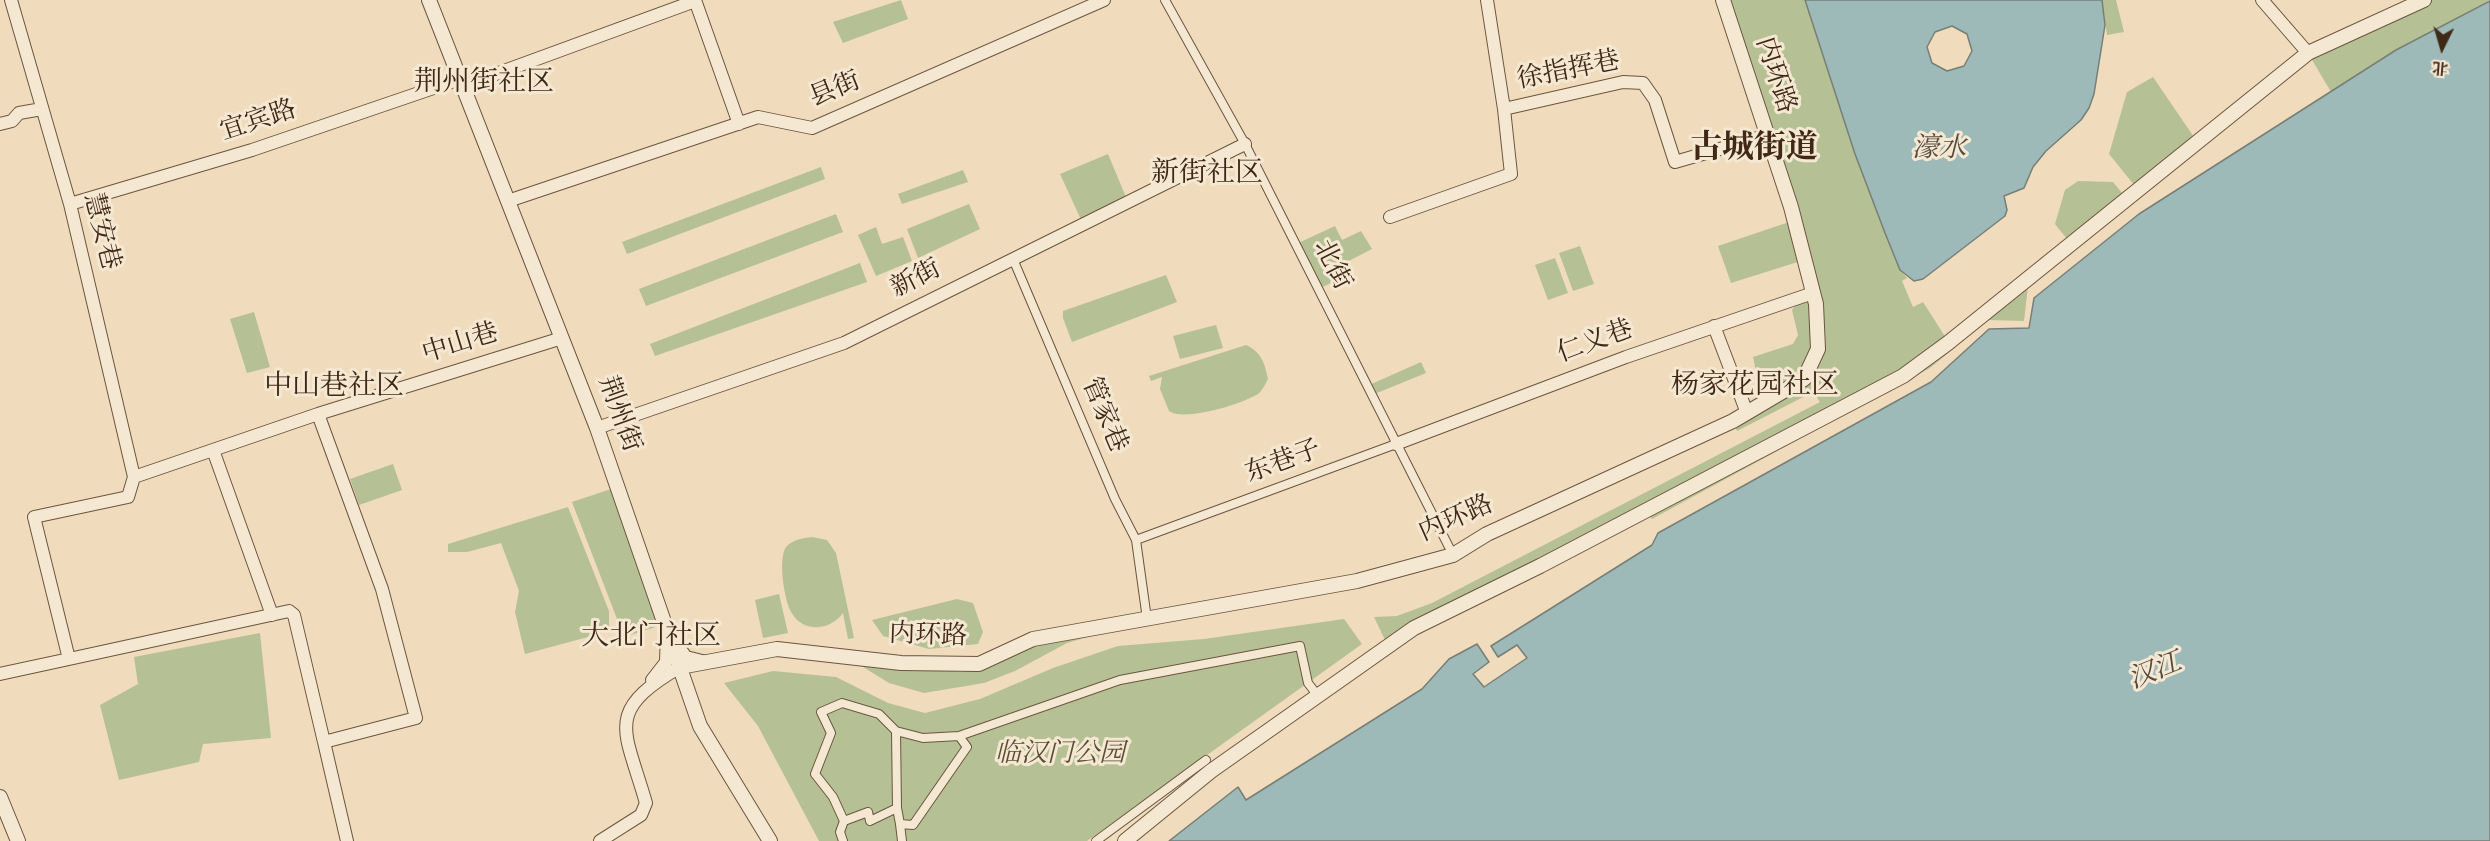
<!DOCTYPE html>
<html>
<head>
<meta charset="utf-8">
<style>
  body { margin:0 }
  #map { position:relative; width:2490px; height:841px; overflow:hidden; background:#f0dbbc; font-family:"Sorts Mill Goudy","Noto Serif SC",serif }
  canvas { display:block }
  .north { position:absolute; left:2412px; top:18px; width:60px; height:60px; -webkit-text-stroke:4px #f5e8d3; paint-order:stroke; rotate:185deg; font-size:16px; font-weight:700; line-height:24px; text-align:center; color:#3f2815 }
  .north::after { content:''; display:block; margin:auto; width:21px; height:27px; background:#3f2815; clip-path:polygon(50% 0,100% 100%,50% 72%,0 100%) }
</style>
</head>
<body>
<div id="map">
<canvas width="2490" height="841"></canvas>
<div class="north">北</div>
</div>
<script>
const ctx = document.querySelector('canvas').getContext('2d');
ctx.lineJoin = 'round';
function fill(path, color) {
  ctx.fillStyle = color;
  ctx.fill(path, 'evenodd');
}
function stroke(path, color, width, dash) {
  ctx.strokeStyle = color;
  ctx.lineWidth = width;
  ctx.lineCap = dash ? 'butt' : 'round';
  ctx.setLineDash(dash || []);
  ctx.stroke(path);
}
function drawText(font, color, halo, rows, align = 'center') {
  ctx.font = font + ' "Sorts Mill Goudy","Noto Serif SC",serif';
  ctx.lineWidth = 6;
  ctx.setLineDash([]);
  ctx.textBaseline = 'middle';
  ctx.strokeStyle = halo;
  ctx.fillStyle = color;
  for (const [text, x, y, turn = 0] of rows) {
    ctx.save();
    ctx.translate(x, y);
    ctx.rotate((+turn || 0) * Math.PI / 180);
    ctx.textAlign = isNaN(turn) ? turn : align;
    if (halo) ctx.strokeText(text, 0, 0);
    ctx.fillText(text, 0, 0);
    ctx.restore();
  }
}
fill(new Path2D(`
  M901,0L908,19L843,43L833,22Z
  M1723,0H1805L1855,154L1900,270L1907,278L1902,281L1913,307L1923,302L1953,349L1930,368L1652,519L1646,511L1386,642L1374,617L1397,616L1432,603L1820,402L1813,392L1737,431L1733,421L1804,379L1818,349L1804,260L1731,283L1718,246L1795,220Z
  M2102,0H2116L2124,32L2107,35Z
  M2424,0H2490L2397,50L2331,92L2308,53Z
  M2153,77L2198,143L2139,191L2109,154L2127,92Z
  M1108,154L1128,202L1083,224L1060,174Z
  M821,167L825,179L627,254L622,242Z
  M963,170L968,182L902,204L898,194Z
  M2078,181L2113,182L2127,199L2071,244L2055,224L2065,190Z
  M969,204L980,229L918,258L907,229Z
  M836,214L843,232L646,306L639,289Z
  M1335,226L1342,240L1361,231L1372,249L1341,265L1347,276L1318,289L1296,244Z
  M876,227L882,244L903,237L912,261L876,276L858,235Z
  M1580,246L1594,284L1573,291L1559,253Z
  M1555,258L1568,293L1548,300L1535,265Z
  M860,263L867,282L655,356L650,344Z
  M1166,275L1177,302L1072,342L1063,318V311Z
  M2028,286L2024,321L1987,320Z
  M1808,301L1812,306C1812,340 1816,359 1786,380C1777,386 1769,389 1759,386L1753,357L1793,344L1798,335L1792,310L1797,303Z
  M254,312L270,367L247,373L230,319Z
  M1216,325L1223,348L1180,359L1173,336Z
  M1246,345C1261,352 1265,363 1268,379C1265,384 1263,390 1258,394C1242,404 1184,422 1169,411L1160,389L1162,377L1151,381L1149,376Z
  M1421,362L1426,373L1372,395L1367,386Z
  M393,464L402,490L359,505L350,479Z
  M617,487L665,624L624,637L572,502Z
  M568,507L609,611V628L599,634L525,654L515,612L519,591L501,543L467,552H448V544Z
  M812,537L827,540L836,553L854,638L848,639L843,613C829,632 801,633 790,610C784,597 778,559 786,547C792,540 803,538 812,537Z
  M779,594L788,633L763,638L755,600Z
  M957,599L973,603L983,632L978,644L929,649L883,636L872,620Z
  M1344,619L1362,644L1087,841H819L758,726L724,683L773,671L836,677L888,703L925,713L980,699L1053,668L1118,646L1204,639Z
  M260,633L271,738L203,744L199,762L119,780L100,705L138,684L134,657Z
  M1098,634L1067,643L1015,671L984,683L924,693L889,683L855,662L961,672L993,666L1025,646Z`), '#b5c194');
const water = new Path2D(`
  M1805,0H2102L2105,25L2094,94L2089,108L2081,120L2046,151L2033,167L2024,188L2004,196L2007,210L2005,216L1923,279L1914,281L1900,270L1885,233L1855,154ZM1952,26L1967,34L1972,51L1964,66L1947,71L1932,63L1927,47L1935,32Z
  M2490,1V841H1169L1238,787L1246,800L1422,689L1449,659L1477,644L1489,662L1473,674L1484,687L1527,658L1517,645L1498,657L1491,646L1652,545L1658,533L1931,382L1989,329L2029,328L2034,298L2139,214L2396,50Z`);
fill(water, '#9db9b8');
stroke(water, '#777f77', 1.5);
const pedestrian = new Path2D(`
  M1165,0L1245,144L1453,555
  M1013,259L1115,499L1136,540L1396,444
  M1136,540L1147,619
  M896,731L923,738L959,736L1120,680L1300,646L1308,683L1318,696
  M897,808L870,821L868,812L844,821L833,797L815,774L831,733L821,712L842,703L879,714L896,731L897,808L900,824L913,825L967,747L959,736
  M900,824L902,841
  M843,841L840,832L844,821
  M1096,841L1206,760`);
const minor = new Path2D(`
  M11,0L70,204L134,477
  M695,0L739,124
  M1487,0L1504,109L1623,82L1643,83L1655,100L1675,162L1768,135
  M2262,0L2308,53
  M463,86L695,1
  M0,124L12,121L19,113L42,109
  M508,201L758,117L812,128L1104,0
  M70,204L252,150L460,79
  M1390,217L1511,174L1504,109
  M1714,326L1747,413
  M318,414L382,589L416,718L324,742L347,841
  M597,428L844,343L1245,144
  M1396,444L1626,357L1813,293
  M213,450L272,615
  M134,477L318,414L562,338
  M672,638L686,657L706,662
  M69,659L289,611L294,615L324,742
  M0,674L69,659L34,517L128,497L134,477
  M652,680L666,662L667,633
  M600,841L641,815L646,803C625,729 603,712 680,667`);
const tertiary = new Path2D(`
  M429,0L597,428L700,726L770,841
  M680,667L777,649L901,663L979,664L1033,639L1357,581L1453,555L1487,534L1733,421L1804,379L1818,349L1816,304L1791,207L1723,0
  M0,797L18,841
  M1125,841L1211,771L1414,628L1540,566L1903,376L1948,343L2308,53L2424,0`);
stroke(pedestrian, '#6b553f', 10);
stroke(minor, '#6b553f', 14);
stroke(tertiary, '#6b553f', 16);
stroke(pedestrian, '#f5e8d3', 8);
stroke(minor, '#f5e8d3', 12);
stroke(tertiary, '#f5e8d3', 14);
drawText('26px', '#3f2815', '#f5e8d3', [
  ["徐指挥巷",1569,73,-11],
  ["内环路",1773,76,72],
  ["县街",836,92,-22],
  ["宜宾路",259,123,-18],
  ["慧安巷",99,232,76],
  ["北街",1330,266,63],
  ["新街",917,281,-27],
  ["仁义巷",1596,344,-20],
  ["中山巷",461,346,-17],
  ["荆州街",617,415,70],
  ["管家巷",1102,416,67],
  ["东巷子",1284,464,-20],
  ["内环路",1457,521,-24],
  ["内环路",928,638,2]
]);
drawText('italic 26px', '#5c4e35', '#f5e8d3', [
  ["临汉门公园",1060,757]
]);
drawText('italic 27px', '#564c3e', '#f5e8d3', [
  ["濠水",1939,151],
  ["汉江",2156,674,-22]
]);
drawText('28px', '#3f2815', '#f5e8d3', [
  ["荆州街社区",484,85],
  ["新街社区",1207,176],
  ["杨家花园社区",1755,388],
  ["中山巷社区",334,389],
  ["大北门社区",651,639]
]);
drawText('bold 32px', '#3f2815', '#f5e8d3', [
  ["古城街道",1754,152]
]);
</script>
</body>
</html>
